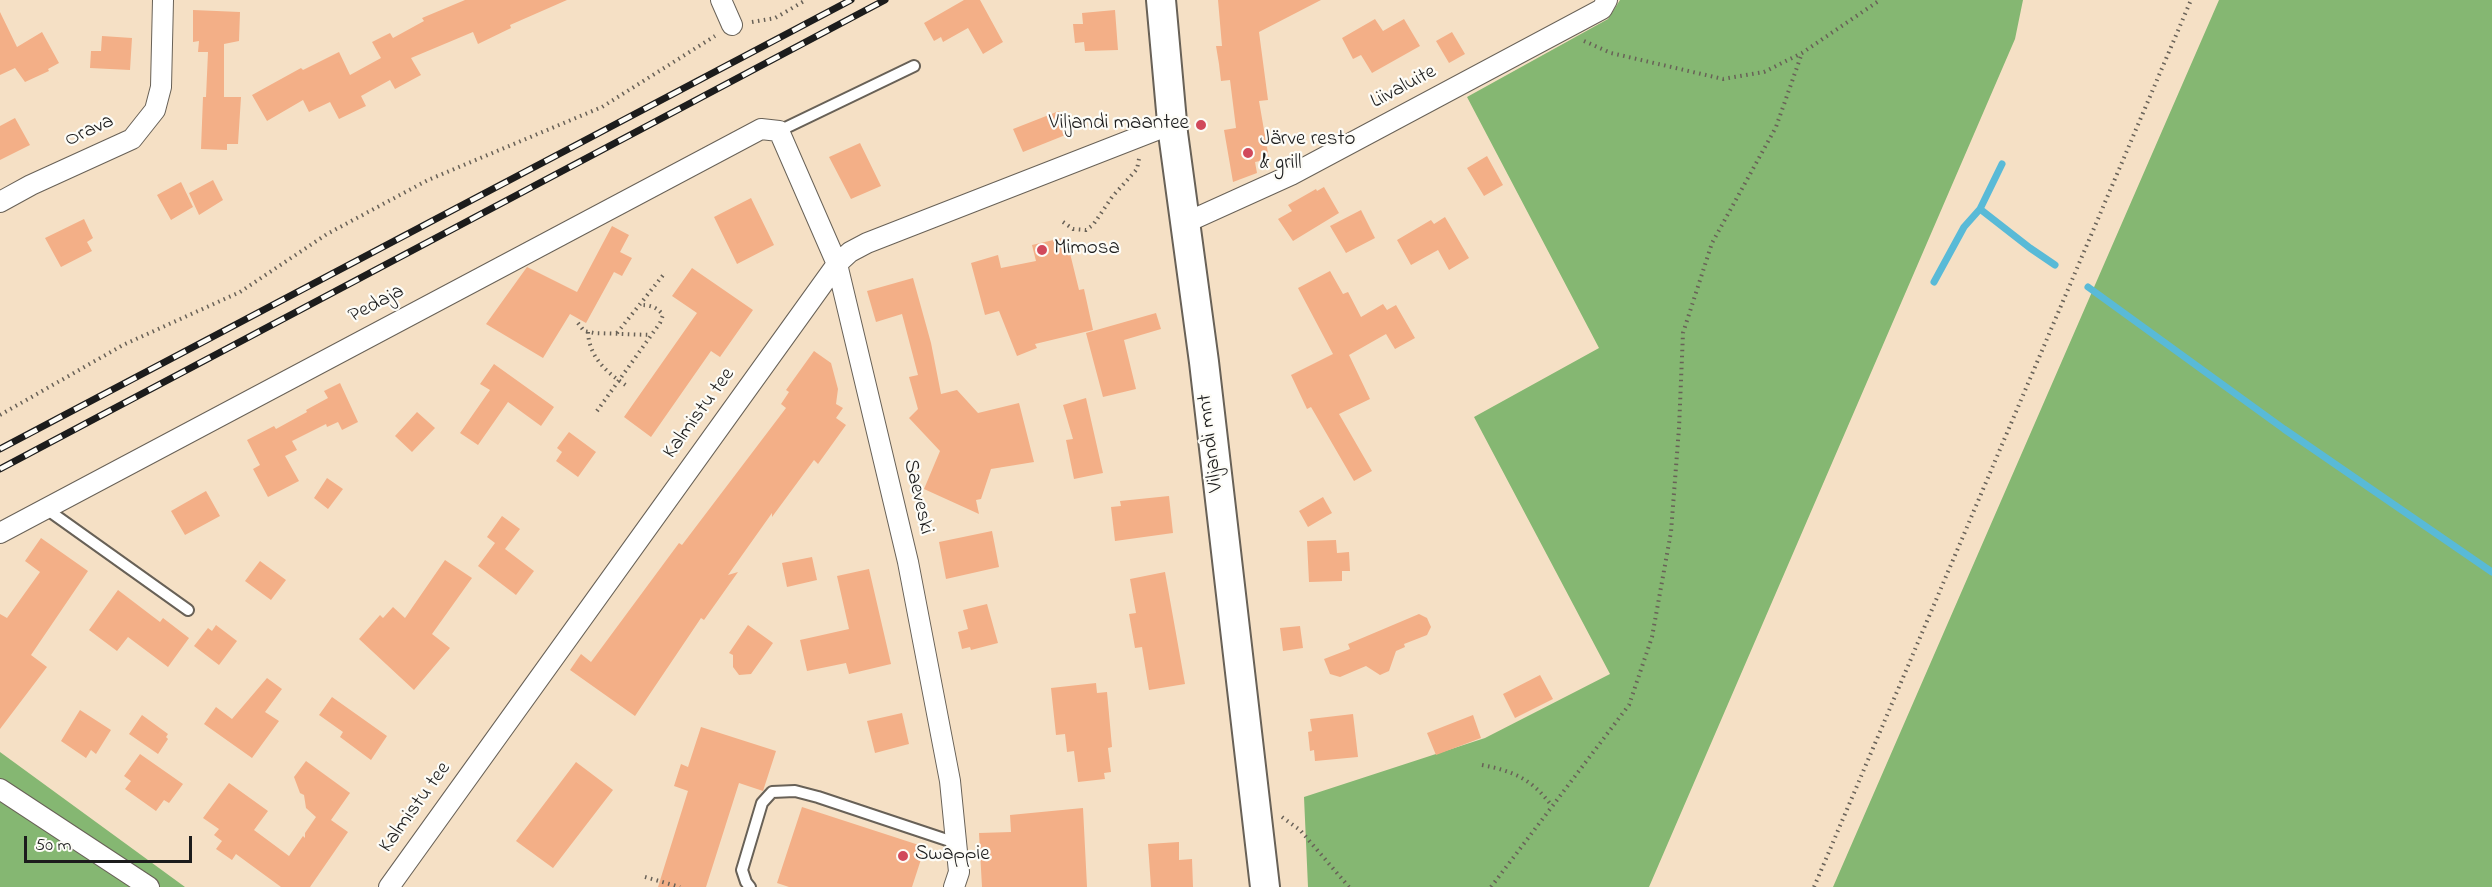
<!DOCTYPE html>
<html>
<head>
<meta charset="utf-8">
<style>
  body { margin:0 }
  #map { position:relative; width:2492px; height:887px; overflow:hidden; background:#f5e0c5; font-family:"Indie Flower",sans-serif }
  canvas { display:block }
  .scale { position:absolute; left:24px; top:836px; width:168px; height:27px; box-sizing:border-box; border:3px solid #1c1c1c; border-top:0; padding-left:8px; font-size:18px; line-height:21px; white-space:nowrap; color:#1c1c1c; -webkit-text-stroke:4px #fdfcf7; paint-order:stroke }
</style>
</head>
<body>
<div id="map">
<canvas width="2492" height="887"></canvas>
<div class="scale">50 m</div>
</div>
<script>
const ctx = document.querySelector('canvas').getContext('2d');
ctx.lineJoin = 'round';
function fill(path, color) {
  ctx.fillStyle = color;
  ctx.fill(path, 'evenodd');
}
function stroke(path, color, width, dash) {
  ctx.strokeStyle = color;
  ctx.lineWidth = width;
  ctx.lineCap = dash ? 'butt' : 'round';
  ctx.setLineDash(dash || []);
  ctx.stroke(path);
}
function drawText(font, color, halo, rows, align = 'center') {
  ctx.font = font + ' "Indie Flower",sans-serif';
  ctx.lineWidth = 4.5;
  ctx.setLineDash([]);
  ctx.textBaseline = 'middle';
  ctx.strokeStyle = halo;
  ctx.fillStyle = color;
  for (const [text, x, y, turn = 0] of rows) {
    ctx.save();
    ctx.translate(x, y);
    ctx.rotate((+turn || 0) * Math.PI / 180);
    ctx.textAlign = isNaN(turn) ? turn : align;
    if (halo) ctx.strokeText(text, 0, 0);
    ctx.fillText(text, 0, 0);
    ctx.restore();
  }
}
fill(new Path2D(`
  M1620,0H2023L2015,39L1649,887H1308L1304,797L1485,738L1610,674L1474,417L1599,348L1467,97L1608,19Z
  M2219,0H2492V887H1833Z
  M0,752L185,887H0Z`), '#85b772');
stroke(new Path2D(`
  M1980,209L2030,248L2055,265
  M1934,282L1964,227L1980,209L2002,164
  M2088,287L2284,429L2492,572`), '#59bad7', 7);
fill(new Path2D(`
  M465,0H567L510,25L511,28L478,44L473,32L411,58L421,75L395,89L390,80L361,96L366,106L339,119L330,102L309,112L303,100L267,121L252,95L301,68L303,70L339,52L350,75L381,58L372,42L390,33L393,38L424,21L422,18Z
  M964,0H980L1003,42L983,54L968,28L943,42L941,37L934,41L924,23Z
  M1218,0H1321L1259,32L1268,100L1259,101L1269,159L1255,162L1257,173L1233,182L1224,130L1236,128L1230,80L1221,81L1219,64L1216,46H1222Z
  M193,10L240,12L239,41L224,44V97H241L238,144H227V150L201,149L203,97H206L208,52H198L199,41L193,42Z
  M1115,10L1118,50L1085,51L1084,42L1075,43L1073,24H1083L1082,13Z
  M0,12L17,47L42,32L59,63L48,69L49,71L25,82L15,68L0,75Z
  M1375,19L1383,31L1404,19L1420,46L1372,73L1361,55L1353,59L1342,38Z
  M1452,32L1465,54L1449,63L1436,41Z
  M102,36L132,38L130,70L90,68L91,51H101Z
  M1059,111L1068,134L1023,152L1013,129Z
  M15,118L30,145L0,160V126Z
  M860,143L881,186L851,199L829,157Z
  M1487,156L1503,185L1484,196L1467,168Z
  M213,180L223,200L199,215L189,193Z
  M181,182L193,207L171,220L157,195Z
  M1324,187L1339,213L1293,241L1278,219L1292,211L1288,205L1316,189L1317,191Z
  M751,198L774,245L737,264L714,217Z
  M1361,210L1375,238L1346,253L1330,226Z
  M1445,217L1469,258L1449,270L1438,250L1411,265L1397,240L1431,220L1434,224Z
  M84,219L93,238L87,242L92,251L61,267L45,238Z
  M612,226L629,235L620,252L632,258L622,276L614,272L586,323L570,314L543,358L486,324L527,267L577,292Z
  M1066,237L1079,290L1084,289L1093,330L1035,344L1037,348L1017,356L999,311L985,315L971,263L998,255L1001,268L1036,261L1032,245Z
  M692,268L753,310L720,357L711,351L651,437L624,417L697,313L672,296Z
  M1330,271L1343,294L1348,292L1361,317L1383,304L1387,310L1396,305L1415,338L1395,349L1386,334L1349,355L1370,399L1339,414L1372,471L1354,481L1311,407L1307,409L1291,375L1333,354L1298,288Z
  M913,278L931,343L941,394L957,390L978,413L1019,403L1034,462L991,469L981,499L976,500L979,514L924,489L940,451L909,418L918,409L909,377L918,375L902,314L876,322L867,291Z
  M1156,313L1161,329L1124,340L1136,389L1103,397L1086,333Z
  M814,351L831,363L838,389L836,404L843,408L836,418L846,425L818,464L814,460L772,517V513L728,575L738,572L704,620L701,618L635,716L570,670L581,654L591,662L679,543L682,545L786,408L781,404L789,392L786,390Z
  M494,364L554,407L541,426L508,402L478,445L460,433L490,390L480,384Z
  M340,383L358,422L342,430L338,422L327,427L326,424L292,441L297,450L285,456L299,481L268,497L253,469L260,465L247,440L274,426L276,429L307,412L306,410L328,398L324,391Z
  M1086,398L1103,473L1074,479L1066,440L1073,439L1063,405Z
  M417,412L435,428L412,452L395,436Z
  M569,432L596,452L578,477L556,461L562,452L557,448Z
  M327,478L343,489L328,509L314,498Z
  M206,491L220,516L185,535L171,511Z
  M1169,496L1173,533L1115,541L1111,507L1121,506L1120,501Z
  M1323,497L1332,513L1308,527L1299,511Z
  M502,516L520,529L505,549L534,571L516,595L478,566L495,543L487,537Z
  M992,531L999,567L946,579L939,542Z
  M41,538L88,571L31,655L47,667L0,729V614L7,618L40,572L25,561Z
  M1336,540L1337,553L1349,552L1350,571H1342V581L1309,582L1307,541Z
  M812,557L817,580L787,587L782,563Z
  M445,560L472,578L432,634L450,648L414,690L359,639L380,615L383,618L393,607L405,618Z
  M260,561L286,580L271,600L245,581Z
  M869,569L891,664L849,674L846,663L807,671L800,640L849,629L837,576Z
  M1165,572L1185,684L1149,690L1142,647L1135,648L1129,614L1136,613L1130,579Z
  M118,590L160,622L163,618L189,638L168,667L128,637L117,651L89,630Z
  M987,604L998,643L971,650L970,647L962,649L958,632L968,629L963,610Z
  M1419,614L1427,618L1431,627L1427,635L1404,644L1405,647L1396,651L1389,671L1380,675L1366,666L1340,677L1330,674L1324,659L1350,649L1348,644Z
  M216,625L237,641L219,665L194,646L208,628L212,631Z
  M748,625L773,643L751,674L739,675L733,667V655L729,653Z
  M1300,626L1303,648L1283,651L1280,628Z
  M1540,675L1553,699L1515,718L1503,694Z
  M267,678L282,689L265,712L279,721L252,758L204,724L216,707L232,719Z
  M1096,683L1097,693L1107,692L1112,747L1108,748L1111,772L1104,773L1105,779L1078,782L1074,751L1067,752L1065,734L1056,735L1051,688Z
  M332,697L387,736L371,760L340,737L343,732L319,715Z
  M80,710L111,730L96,754L91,750L86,758L61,741Z
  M902,713L909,744L875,753L867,721Z
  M1353,714L1358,757L1315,761L1314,750L1310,751L1308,732L1312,731L1310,719Z
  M142,715L168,734L166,737L168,739L158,754L129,734Z
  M1473,715L1481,738L1436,755L1427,733Z
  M701,727L776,751L763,791L739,783L706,887H658L688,791L674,786L681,764L688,767Z
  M140,754L183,784L169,803L164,800L156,811L125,789L131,781L124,776Z
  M306,761L350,793L331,820L348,832L310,887H281L236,854L232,860L216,849L222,841L214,835L219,829L203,818L229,783L268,811L254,830L289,856L303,836L305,838V833L316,817L306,808L304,795L300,793L294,777Z
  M576,762L613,790L553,868L516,841Z
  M802,807L925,847L912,887H789L777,883Z
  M1083,808L1087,887H982L979,833L1011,832L1010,815Z
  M1179,842V860L1192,859L1193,887H1151L1148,844Z`), '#f3af87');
const service = new Path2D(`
  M779,131L914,66
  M45,508L188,610
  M750,887L746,882L742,870L762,803L772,792L795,791L818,797L956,843`);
const minor = new Path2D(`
  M721,0L732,25
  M0,202L31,185L132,139L155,110L161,87L163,0
  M1185,223L1291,175L1602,9L1607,0
  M0,533L761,129L779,131L837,264L908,562L950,781L959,872L954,887
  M0,789L149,887
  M389,887L837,264L850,252L867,243L1172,124`);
const secondary = new Path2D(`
  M1161,0L1173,133L1204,362L1265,887`);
stroke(service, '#686157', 14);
stroke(minor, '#686157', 22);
stroke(secondary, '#686157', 32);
stroke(new Path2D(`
  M752,22L775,18L806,0
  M1584,41L1611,53L1723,79L1764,72L1802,53L1880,0
  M1063,222L1073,229L1086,230L1093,225L1112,197L1137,169L1139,159
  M578,323L584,331L594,333L651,335
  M588,332C589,357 607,373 627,386
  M617,333L664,274
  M597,411L660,323L663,315C656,306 649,305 639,305
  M0,415L123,345L240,292L327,234L428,180L602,107L715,36
  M1482,765C1513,771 1532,779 1551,805
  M1282,817L1300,830L1349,887
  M645,877L680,887
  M1491,887L1629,705L1652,637L1671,532L1679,428L1683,333L1712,243L1776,127L1802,53
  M1814,887L2191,0`), '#686157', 4, [1.5, 4.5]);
stroke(service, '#fff', 10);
stroke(minor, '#fff', 20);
stroke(secondary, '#fff', 28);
const rail = new Path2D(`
  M0,449L851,0
  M0,469L885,0`);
stroke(rail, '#1c1c1c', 7);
stroke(rail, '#fdfcf7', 4.5, [14]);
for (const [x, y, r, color] of [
  [1201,125,6,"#d1495b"],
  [1248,153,6,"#d1495b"],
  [1042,250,6,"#d1495b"],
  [903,856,6,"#d1495b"]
]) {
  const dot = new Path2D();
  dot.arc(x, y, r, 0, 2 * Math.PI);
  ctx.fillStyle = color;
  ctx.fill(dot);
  stroke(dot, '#fdfcf7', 2);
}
drawText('21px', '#1c1c1c', '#fdfcf7', [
  ["Liivaluite",1404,88,-28],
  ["Orava",90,132,-25],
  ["Pedaja",377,305,-28],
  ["Kalmistu tee",700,414,-54],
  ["Viljandi mnt",1212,443,-97],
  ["Saeveski",917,497,77],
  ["Kalmistu tee",416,808,-54]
]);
drawText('21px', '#1c1c1c', '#fdfcf7', [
  ["Viljandi maantee",1189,125,"right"],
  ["Järve resto",1260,141],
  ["& grill",1260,165],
  ["Mimosa",1054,250],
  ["Swappie",915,856]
], 'left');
</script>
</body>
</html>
